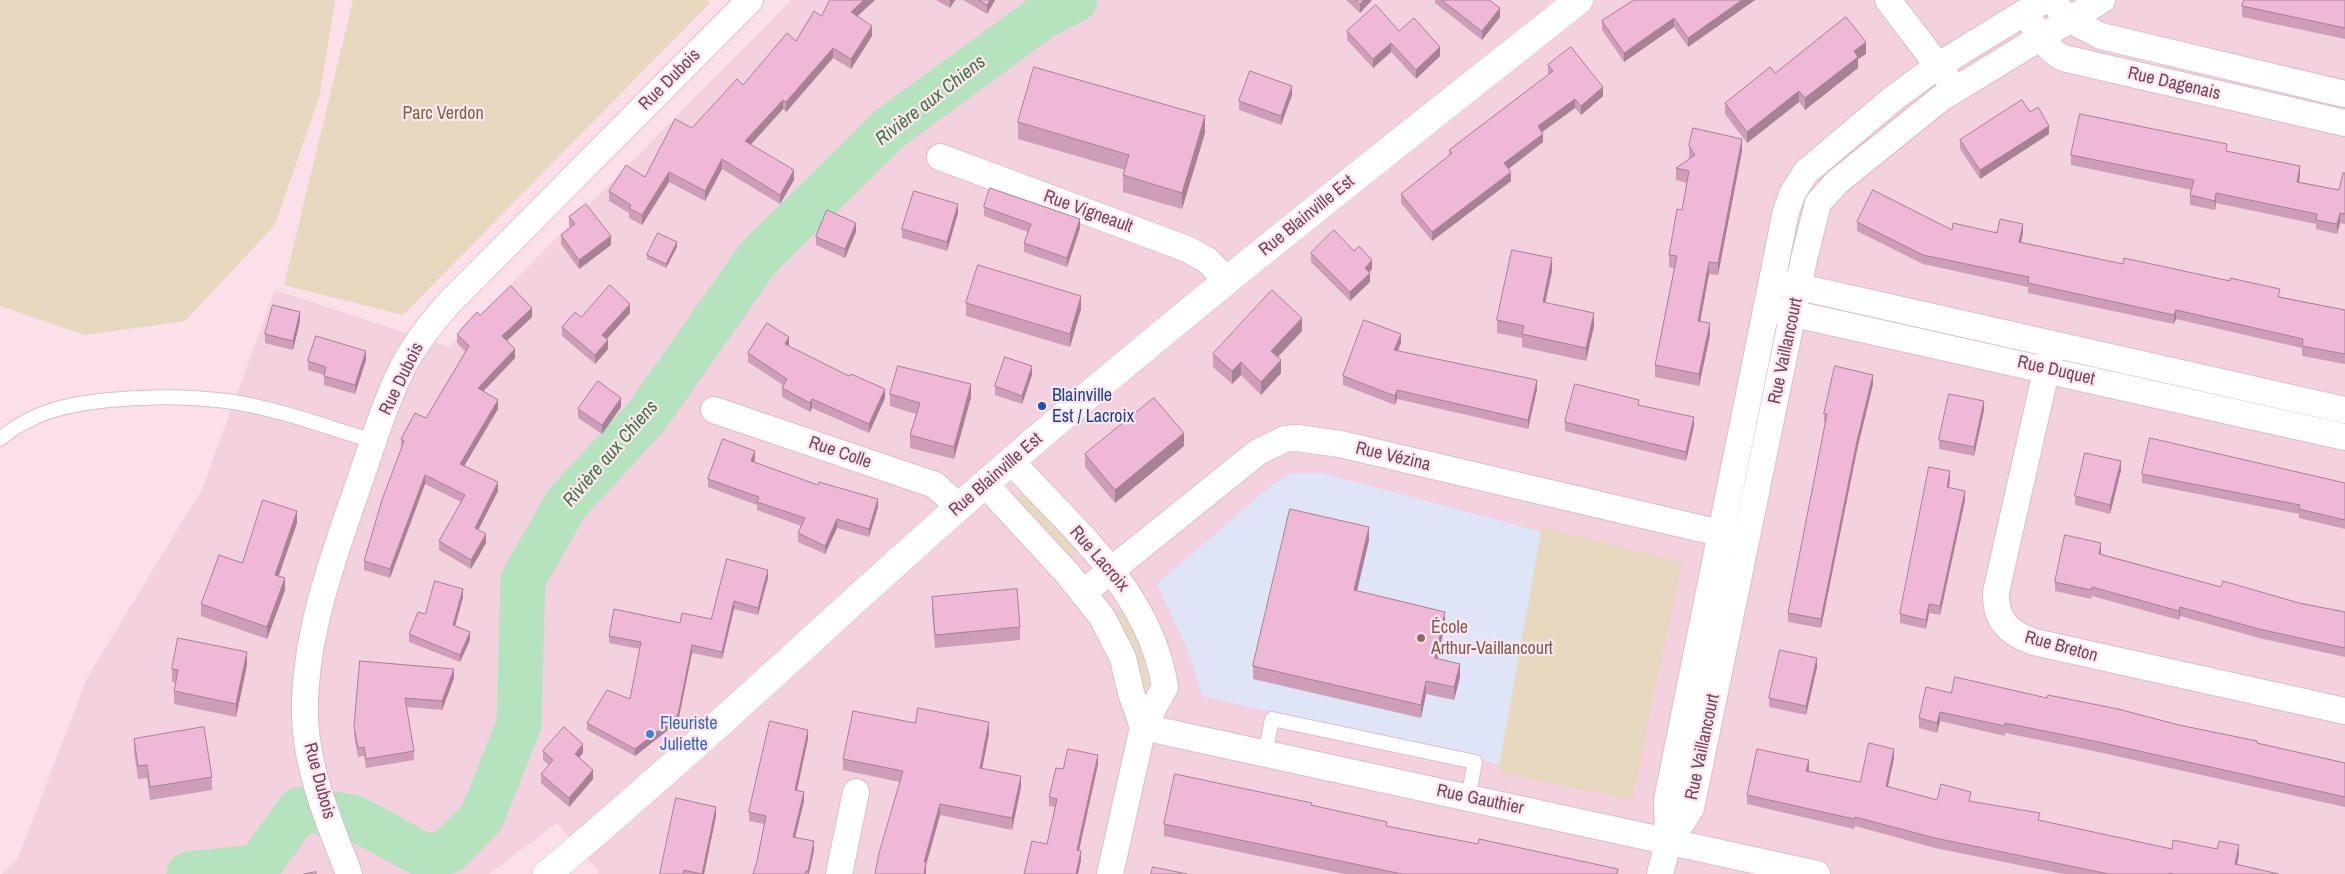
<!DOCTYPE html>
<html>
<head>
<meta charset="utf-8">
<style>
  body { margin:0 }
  canvas { display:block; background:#fbdfe9 }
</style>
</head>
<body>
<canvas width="2345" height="874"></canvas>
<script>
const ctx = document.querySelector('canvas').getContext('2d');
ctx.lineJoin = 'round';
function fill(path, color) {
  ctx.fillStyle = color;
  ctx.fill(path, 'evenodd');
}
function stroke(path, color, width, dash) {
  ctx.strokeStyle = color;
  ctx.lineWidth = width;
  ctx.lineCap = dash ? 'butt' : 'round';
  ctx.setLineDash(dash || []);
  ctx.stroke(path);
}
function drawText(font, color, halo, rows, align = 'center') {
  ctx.font = font + ' "Archivo Narrow",sans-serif';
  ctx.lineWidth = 4.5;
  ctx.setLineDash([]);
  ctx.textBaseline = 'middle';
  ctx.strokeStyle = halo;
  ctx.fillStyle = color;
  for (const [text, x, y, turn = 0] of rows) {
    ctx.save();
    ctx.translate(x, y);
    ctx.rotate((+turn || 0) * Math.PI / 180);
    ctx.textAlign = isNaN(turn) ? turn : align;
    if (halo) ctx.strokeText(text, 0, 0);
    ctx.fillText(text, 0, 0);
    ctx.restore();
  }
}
fill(new Path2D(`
  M791,0H2345V874H598V871L557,823L489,874H2L18,858L87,678L202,489L275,290L449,347Z`), '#f4d1df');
fill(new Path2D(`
  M1291,473H1322L1676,568L1626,797L1481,760L1202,696L1190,655L1157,584L1271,486Z`), '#dde5f7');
fill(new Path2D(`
  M0,0H335L320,94L275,225L185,321L85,335L0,306Z
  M353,0H707L710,3L403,315L284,285Z
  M1022,493L1077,551L1070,557L1016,499Z
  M1542,527L1682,562L1632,800L1498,772Z
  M1123,609L1140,645L1150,688L1143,689L1134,651L1116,612Z`), '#e7d9bf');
stroke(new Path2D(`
  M189,874L258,867L300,809L353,817L427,857L449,851L482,817L519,724L523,580L566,504L647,416L758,258L890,128L1042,17L1075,0`), '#b5e3be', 45);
const lane = new Path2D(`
  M0,439C32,412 67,404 109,400C148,396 187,396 227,401C276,408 326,427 374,441
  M1265,755L1272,719L1475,762L1468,798`);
const street = new Path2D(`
  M1888,0L1948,79
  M2059,9L2070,20L2101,36L2345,94
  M2032,23C2041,38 2048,50 2063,58L2345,123
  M940,157L1187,249L1207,260L1227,280
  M1782,283L2345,410
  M1777,310L2345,437
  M2052,345L1996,592C1995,620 2008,633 2034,642L2345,711
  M714,410L935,485L959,507
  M1011,461C1073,530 1150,591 1165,687L1143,727L1110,874
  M985,484L1067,573L1102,617L1123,658L1131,693L1143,727
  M1084,592L1258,452L1285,439L1297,438L1340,444L1737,537
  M1143,727L1817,874
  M1668,843L1691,808L1804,259L1818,203L1837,182L1940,99L2102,0
  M349,874C330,824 307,772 305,718C303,637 333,558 359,483C373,443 385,401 405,363C417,341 433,321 450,302L750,0
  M839,874L856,792
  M1660,874L1668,843L1667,800L1786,211L1793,192L1806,172L1895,97L1939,65L2045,0`);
const secondary = new Path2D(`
  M547,874C705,742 853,598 1009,463C1194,303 1387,152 1579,0`);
stroke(lane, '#debccc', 16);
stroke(street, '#debccc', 28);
stroke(secondary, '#e5bcd0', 29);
stroke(lane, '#fff', 14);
stroke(street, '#fff', 26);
stroke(secondary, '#fff', 28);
fill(new Path2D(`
  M875,0L857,16L872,36L851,69L833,58L786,112L783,109L751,144L794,180L780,204L722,169L705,201L669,182L642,225L629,218V213L609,201V191L645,177L692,128L796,41L821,16Z
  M936,0H955L950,8Z
  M963,0H995L987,14Z
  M1346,0H1372L1360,13Z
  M1435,0H1489L1500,17L1482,40L1435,3Z
  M1634,0H1755L1688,47L1674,27L1624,62L1602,30V21Z
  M2345,0V39L2242,17V6Z
  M1347,31L1440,56L1416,79L1391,52L1373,68L1347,40Z
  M1866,54L1858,59V68L1805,110L1799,102L1747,143L1725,114V103L1775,73Z
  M1548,65L1603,96L1581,115L1575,108L1542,132L1543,142L1509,169L1511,181L1432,241L1401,203V194L1449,156V150L1549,75L1548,74Z
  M1292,95L1281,125L1239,110V101Z
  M2030,112L2049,134L1980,179L1960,149V140Z
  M1018,122L1205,133L1182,209L1123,192V175L1125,170L1018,139Z
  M1689,146L1742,151L1718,275L1709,274L1700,321L1710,335L1699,386L1655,377V365L1674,268L1669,267V255L1682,210L1687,183L1676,180V168L1689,159Z
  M2227,151L2300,176L2299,182L2339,190L2345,173V224L2340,223L2337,234L2316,229V224L2216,203L2215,210L2190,205V195L2192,190L2071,165V155Z
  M984,207L1080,228L1067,267L1024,252V243L1028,232L984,216Z
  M958,213L947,251L902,238V229Z
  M569,217L611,245L579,269L561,244V235L571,228L569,225Z
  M1857,222L1952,230L2023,233L2021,243L2345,310V364L2302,356V348L2176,319L2174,324L2028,293V287L1923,264L1857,231Z
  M856,232L845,258L816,245V237Z
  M677,247L666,268L647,259V255Z
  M1311,253L1372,269L1369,272L1370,282L1350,301L1311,262Z
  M1552,271L1545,302L1594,326L1586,361L1522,347V338L1497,333V320Z
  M966,303L1081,309L1070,347L966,316Z
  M630,313L607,339L608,349L595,364L562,336V327L581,317Z
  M480,315L532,317L507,341L515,358L483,391L498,409L464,466L498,491L478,530L486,543L471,569L439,550V541L461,502L425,484L390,578L364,570V561L401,449V439L426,418L466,352L457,343V334Z
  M300,321L293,350L265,343V334Z
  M1302,331L1278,357L1281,373L1261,395L1241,375L1232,384L1213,367V354Z
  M1401,343L1398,351L1537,389L1528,429L1397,399L1395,405L1343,385V376Z
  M789,346L885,398L869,433L812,408L810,412L782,397V388L783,385L748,362V353Z
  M366,360L355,394L324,385V375L308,370V361Z
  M1032,375L1022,404L995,395V386Z
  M1873,384L1857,450L1821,628L1788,622V613L1826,423L1824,422V414Z
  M890,394L971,397L954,459L910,448V435L916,414L890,406Z
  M621,407L602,434L578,418V409Z
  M1984,410L1974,456L1939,449V440Z
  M1565,422L1694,426L1686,461L1565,431Z
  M1184,446L1115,503L1085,467V454Z
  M755,459L754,462L878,507L869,537L837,528L825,554L798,542V533L801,526L757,510V505L708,487V479Z
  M2121,470L2110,514L2075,505V496Z
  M2142,474L2345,483V529L2299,518V514L2142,483Z
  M1950,480L1949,488L1965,500L1940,615L1929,613L1926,629L1900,623V614Z
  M297,523L278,576L285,590L267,639L201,616V604L242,563Z
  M1369,540L1357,591L1445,625L1437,659L1460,677L1454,700L1426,694L1421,718L1253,679V666Z
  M2101,552V554L2221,587L2345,612V657L2259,638L2180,616L2179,620L2092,596L2091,599L2055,591V582Z
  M727,559L768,578L758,615L734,609L722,659L692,653L678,722L635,756L587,730V723L630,699L640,649L609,643V636L680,623L711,619Z
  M463,597L455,626L470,640L460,662L409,642V634L425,614Z
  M932,597L1020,627V640L935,648L932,610Z
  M360,661L454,678L442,710L406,707L414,751V760L366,768L364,756L358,757L354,736V727Z
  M247,665L236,717L174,704V691L176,683L172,682V669Z
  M1817,667L1806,715L1769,707V698Z
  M1951,693L2047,698L2179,725L2345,763V807L2094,751L2005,733V736L1940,721L1937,733L1919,728V718Z
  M915,723L989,734L982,768L1021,787L1012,830L940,815L926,865L900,782L843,770V759Z
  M134,739L212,777V790L150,800L147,778L138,779L134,752Z
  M808,739L797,791L804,801L795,837L814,850L809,874H753L757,861L764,824L749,821V812Z
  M543,751L583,753L579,758L593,779L569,807L541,783V774L549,765L543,760Z
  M1894,758L1888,787L1937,800L1971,801L2040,821L2172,849L2239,854L2237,865L2279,874H2063L1935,848L1855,826L1854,829L1747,804V795L1809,769L1808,771L1860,782Z
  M1098,764L1079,851L1081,860L1078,874H1024L1047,844L1055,807L1049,806V797L1063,769Z
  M1312,805L1387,826L1618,874H1344L1164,836V824Z
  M716,816L704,874H660Z`), '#ce9eb9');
fill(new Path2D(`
  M864,0H875L851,22V12Z
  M950,0H955L950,8Z
  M990,0H995L987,14V5Z
  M1364,0H1372L1360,13V4Z
  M1742,0H1755L1688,47V38Z
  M1500,8V17L1482,40V31Z
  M1674,18V27L1624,62V53Z
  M872,26V36L851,69V59Z
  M1866,42V54L1858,59V68L1805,110V98L1854,51Z
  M1391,43V52L1373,68V59Z
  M1440,47V56L1416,79V70Z
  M833,48V58L786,112V102Z
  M1292,86V95L1281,125V116Z
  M1603,87V96L1581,115V106Z
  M1799,91V102L1747,143V132Z
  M1575,99V108L1538,135V126Z
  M783,100V109L745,151V141Z
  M1205,116V133L1182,209V193Z
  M2049,126V134L1980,179V170Z
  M1543,134V142L1504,172V163Z
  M1742,139V151L1718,275V263Z
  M722,159V169L705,201V191Z
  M2300,166V176L2297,192V182Z
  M794,170V180L780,204V195Z
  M669,172V182L642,225V215Z
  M1511,172V181L1432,241V232Z
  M2216,193V203L2215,210V201Z
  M958,204V213L947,251V242Z
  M2340,213V223L2337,234V224Z
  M1080,219V228L1067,267V258Z
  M856,223V232L845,258V249Z
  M2023,224V233L2019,252V242Z
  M611,236V245L579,269V260Z
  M677,242V247L666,268V264Z
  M1552,258V271L1543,314V302Z
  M1372,260V269L1365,277V268Z
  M1709,262V274L1698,333V321Z
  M1370,273V282L1350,301V292Z
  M1081,296V309L1070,347V334Z
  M630,304V313L602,344V335Z
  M532,308V317L502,345V336Z
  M2176,310V319L2174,324V315Z
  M300,312V321L293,350V341Z
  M1594,313V326L1586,361V348Z
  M1302,318V331L1271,364V351Z
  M1710,323V335L1699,386V374Z
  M1401,334V343L1394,359V350Z
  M789,337V346L785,344Z
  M608,340V349L595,364V355Z
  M515,349V358L478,397V388Z
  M366,351V360L355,394V385Z
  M1281,360V373L1261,395V382Z
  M1241,362V375L1232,384V371Z
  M1032,366V375L1022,404V396Z
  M1873,375V384L1857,450L1821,628V619L1857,441Z
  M1537,380V389L1528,429V420Z
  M971,384V397L954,459V447Z
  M885,389V398L869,433V424Z
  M1397,390V399L1395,405V396Z
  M621,398V407L602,434V425Z
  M812,399V408L810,412V403Z
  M498,400V409L460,473V464Z
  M1984,401V410L1974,456V447Z
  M1694,417V426L1686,461V452Z
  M1184,433V446L1115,503V490Z
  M755,451V459L751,469V461Z
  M2121,461V470L2110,514V505Z
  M1950,471V480L1947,496V487Z
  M425,475V484L390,578V569Z
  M498,482V491L475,536V528Z
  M1965,491V500L1940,615V606Z
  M878,499V507L869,537V529Z
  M297,511V523L275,587V575Z
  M837,519V528L825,554V546Z
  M1369,527V540L1354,603V590Z
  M486,534V543L471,569V560Z
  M2101,543V552L2099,563V554Z
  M768,570V578L758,615V608Z
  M285,578V590L267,639V627Z
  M463,589V597L453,633V625Z
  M734,601V609L722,659V652Z
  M1929,604V613L1926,629V620Z
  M2180,607V616L2179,620V611Z
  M1445,612V625L1435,671V658Z
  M470,632V640L460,662V655Z
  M692,645V653L678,722L635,756V749Z
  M247,652V665L236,717V704Z
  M1817,658V667L1806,715V706Z
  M1460,664V677L1454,700V687Z
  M454,669V678L442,710V701Z
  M1426,681V694L1421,718V705Z
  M1940,712V721L1937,733V723Z
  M989,722V734L980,779V768Z
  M808,730V739L795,799V790Z
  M583,744V753L575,763V754Z
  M1894,749V758L1886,795V786Z
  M1098,755V764L1077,859V850Z
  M1809,760V769L1806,780V771Z
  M593,770V779L569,807V798Z
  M1021,776V787L1012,830V818Z
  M804,792V801L793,846V837Z
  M940,804V815L926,865V874H924V862Z
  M716,807V816L704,874H702Z
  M814,841V850L809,874H808Z
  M2239,845V854L2235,874V864Z
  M1081,851V860L1078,874H1076Z`), '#a78196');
const building = new Path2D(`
  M830,0H864L851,12L872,26L851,59L833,48L786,102L783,100L745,141L794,170L780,195L722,159L705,191L669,172L642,215L629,208L631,205L609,191L626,165L645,177L675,119L692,128L737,79L743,85L787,33L796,41L814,11L821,16Z
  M979,0H990L987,5Z
  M1356,0H1364L1360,4Z
  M1442,0H1489L1500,8L1482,31Z
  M1634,0H1742L1688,38L1674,18L1624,53L1602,21Z
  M2244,0H2345V28L2242,6Z
  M1376,5L1399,31L1414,18L1440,47L1416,70L1391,43L1373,59L1347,31Z
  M1846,17L1866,42L1854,51L1858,57L1805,98L1799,91L1747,132L1725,103L1770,67L1775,73Z
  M1571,47L1603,87L1581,106L1575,99L1538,126L1543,134L1504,163L1511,172L1432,232L1401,194L1452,153L1449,150L1553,71L1548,65Z
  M1034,67L1205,116L1182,193L1123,175L1129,155L1018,122Z
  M1250,71L1292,86L1281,116L1239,101Z
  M2022,100L2030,112L2038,107L2049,126L1980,170L1960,140Z
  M2080,114L2227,144L2226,151L2300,166L2297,182L2339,190L2343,173H2345V214L2340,213L2337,224L2316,220L2317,214L2216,193L2215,201L2190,195L2194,180L2071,155Z
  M1693,128L1742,139L1718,263L1709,262L1698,321L1710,323L1699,374L1655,365L1677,256L1669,255L1677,209L1682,210L1689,171L1676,168L1695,155L1689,146Z
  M990,188L1080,219L1067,258L1024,243L1031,224L984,207Z
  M1873,190L1952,230L1953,223L1997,233L2000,219L2023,224L2019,242L2123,264L2124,258L2230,281V278L2280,289L2278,297L2345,310V354L2302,346L2303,339L2176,310L2174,315L2028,283L2029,277L1923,255L1857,222Z
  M914,191L958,204L947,242L902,229Z
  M586,204L611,236L579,260L561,235L575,224L569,217Z
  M827,210L856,223L845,249L816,237Z
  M1334,230L1354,251L1359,246L1372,260L1365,268L1370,273L1350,292L1311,253Z
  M658,233L677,242L666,264L647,255Z
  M1512,250L1552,258L1543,302L1594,313L1586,348L1522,334L1524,326L1497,320Z
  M978,265L1081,296L1070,334L966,303Z
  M610,285L630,304L602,335L608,340L595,355L562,327L575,312L581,317Z
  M511,286L532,308L502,336L515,349L478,388L498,400L460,464L498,482L475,528L486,534L471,560L439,541L465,495L425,475L390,569L364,561L382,500L404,441L401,439L415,413L426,418L469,346L457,334L477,312L480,315Z
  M1272,290L1302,318L1271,351L1281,360L1261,382L1241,362L1232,371L1213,354Z
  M273,305L300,312L293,341L265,334Z
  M1364,320L1401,334L1394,350L1537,380L1528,420L1397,390L1395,396L1343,376Z
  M767,323L789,337L785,344L849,376L851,374L885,389L869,424L812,399L810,403L782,388L787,379L748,353Z
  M316,336L366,351L355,385L324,376L326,367L308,361Z
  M1005,357L1032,366L1022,396L995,386Z
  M898,366L971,384L954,447L910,435L920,403L890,394Z
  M1835,366L1873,375L1857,441L1821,619L1788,613L1827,414H1824Z
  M598,381L621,398L602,425L578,409Z
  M1575,384L1639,400L1638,405L1694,417L1686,452L1565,422Z
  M1949,394L1984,401L1974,447L1939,440Z
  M1154,398L1184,433L1115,490L1085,454Z
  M2150,438L2345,483V520L2299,509L2300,505L2142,474Z
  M723,439L755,451L751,461L818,485L819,482L878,499L869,529L837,519L825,546L798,533L805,518L757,502L759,497L708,479Z
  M2085,453L2121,461L2110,505L2075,496Z
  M1929,467L1950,471L1947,487L1965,491L1940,606L1929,604L1926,620L1900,614Z
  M263,500L297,511L275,575L285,578L267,627L201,604L219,555L242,563Z
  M1290,509L1369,527L1354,590L1445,612L1435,658L1460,664L1454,687L1426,681L1421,705L1253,666Z
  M2065,535L2101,543L2099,554L2221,587L2223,581L2299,603L2345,612V648L2259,629L2180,607L2179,611L2092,587L2091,590L2055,582Z
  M727,559L768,570L758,608L734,601L722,652L692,645L678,715L635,749L587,723L607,690L630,699L641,642L609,636L614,609L680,623L682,613L711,619Z
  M435,581L463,589L453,625L470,632L460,655L409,634L418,612L425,614Z
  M1017,589L1020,627L935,635L932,597Z
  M178,638L247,652L236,704L174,691L178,670L172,669Z
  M1780,650L1817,658L1806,706L1769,698Z
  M360,661L454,669L442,701L405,698L414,751L366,759L364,747L358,748L354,727Z
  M1955,677L2047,698L2048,695L2118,709L2179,725L2257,741V743L2345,763V797L2094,741L2005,723V726L1940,712L1937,723L1919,718L1926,687L1951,693Z
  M918,708L989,722L980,768L1021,776L1012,818L940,804L924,862H926L924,874H875L879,853L903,771L843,759L853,711L915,723Z
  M770,721L808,730L795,790L804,792L793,837L814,841L808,871H806L805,874H753L757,861L766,816L749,812Z
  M204,727L212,777L150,787L147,765L138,766L134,739Z
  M564,727L583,744L575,754L593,770L569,798L541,774L553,760L543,751Z
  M1869,743L1894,749L1886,786L1937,800L1941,784L1971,792L1969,801L2040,813L2038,820L2172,849L2173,840L2217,849L2219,841L2239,845L2235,864L2279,874H2174L2169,873V874H2109L1935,838L1855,817L1854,819L1747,795L1757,749L1809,760L1806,771L1860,782Z
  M1068,749L1098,755L1077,850L1081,851L1076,874H1024L1032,841L1047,844L1057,799L1049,797L1056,768L1063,769Z
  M1175,774L1312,803L1311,805L1387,822L1386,826L1478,844L1479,839L1618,869L1617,874H1402L1164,824Z
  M676,798L716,807L702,874L684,870L683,874H660Z
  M1153,867L1187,874H1151Z
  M316,872V874H304Z`);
fill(building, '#efb8d7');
stroke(building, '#a78196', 1);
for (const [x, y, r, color] of [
  [1042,406,5,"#1a4fb4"],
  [1421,638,5,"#8d6e63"],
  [650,734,5,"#3f7fe0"]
]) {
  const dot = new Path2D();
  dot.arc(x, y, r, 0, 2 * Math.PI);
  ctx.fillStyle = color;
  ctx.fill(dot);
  stroke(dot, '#fee5ee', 2);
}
drawText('18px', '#704860', '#fee5ee', [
  ["Rue Dubois",670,80,-45],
  ["Rue Dagenais",2174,84,13],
  ["Rue Vigneault",1088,212,20],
  ["Rue Blainville Est",1307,216,-39],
  ["Rue Vaillancourt",1786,351,-78],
  ["Rue Duquet",2056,371,13],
  ["Rue Dubois",402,379,-64],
  ["Rue Colle",840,453,19],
  ["Rue Vézina",1393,457,13],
  ["Rue Blainville Est",996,475,-41],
  ["Rue Lacroix",1099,559,49],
  ["Rue Breton",2061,647,15],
  ["Rue Vaillancourt",1703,747,-78],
  ["Rue Dubois",319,781,75],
  ["Rue Gauthier",1480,800,12]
]);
drawText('18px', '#766941', '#fee5ee', [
  ["Parc Verdon",443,114]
]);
drawText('18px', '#164399', '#fee5ee', [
  ["Blainville",1052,396],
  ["Est / Lacroix",1052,417]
], 'left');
drawText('18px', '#785e54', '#fee5ee', [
  ["École",1431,628],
  ["Arthur-Vaillancourt",1431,649]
], 'left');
drawText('18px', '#366cbe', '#fee5ee', [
  ["Fleuriste",660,724],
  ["Juliette",660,745]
], 'left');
drawText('italic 19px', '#3d7649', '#fee5ee', [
  ["Rivière aux Chiens",931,101,-38],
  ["Rivière aux Chiens",611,454,-49]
]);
</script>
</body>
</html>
